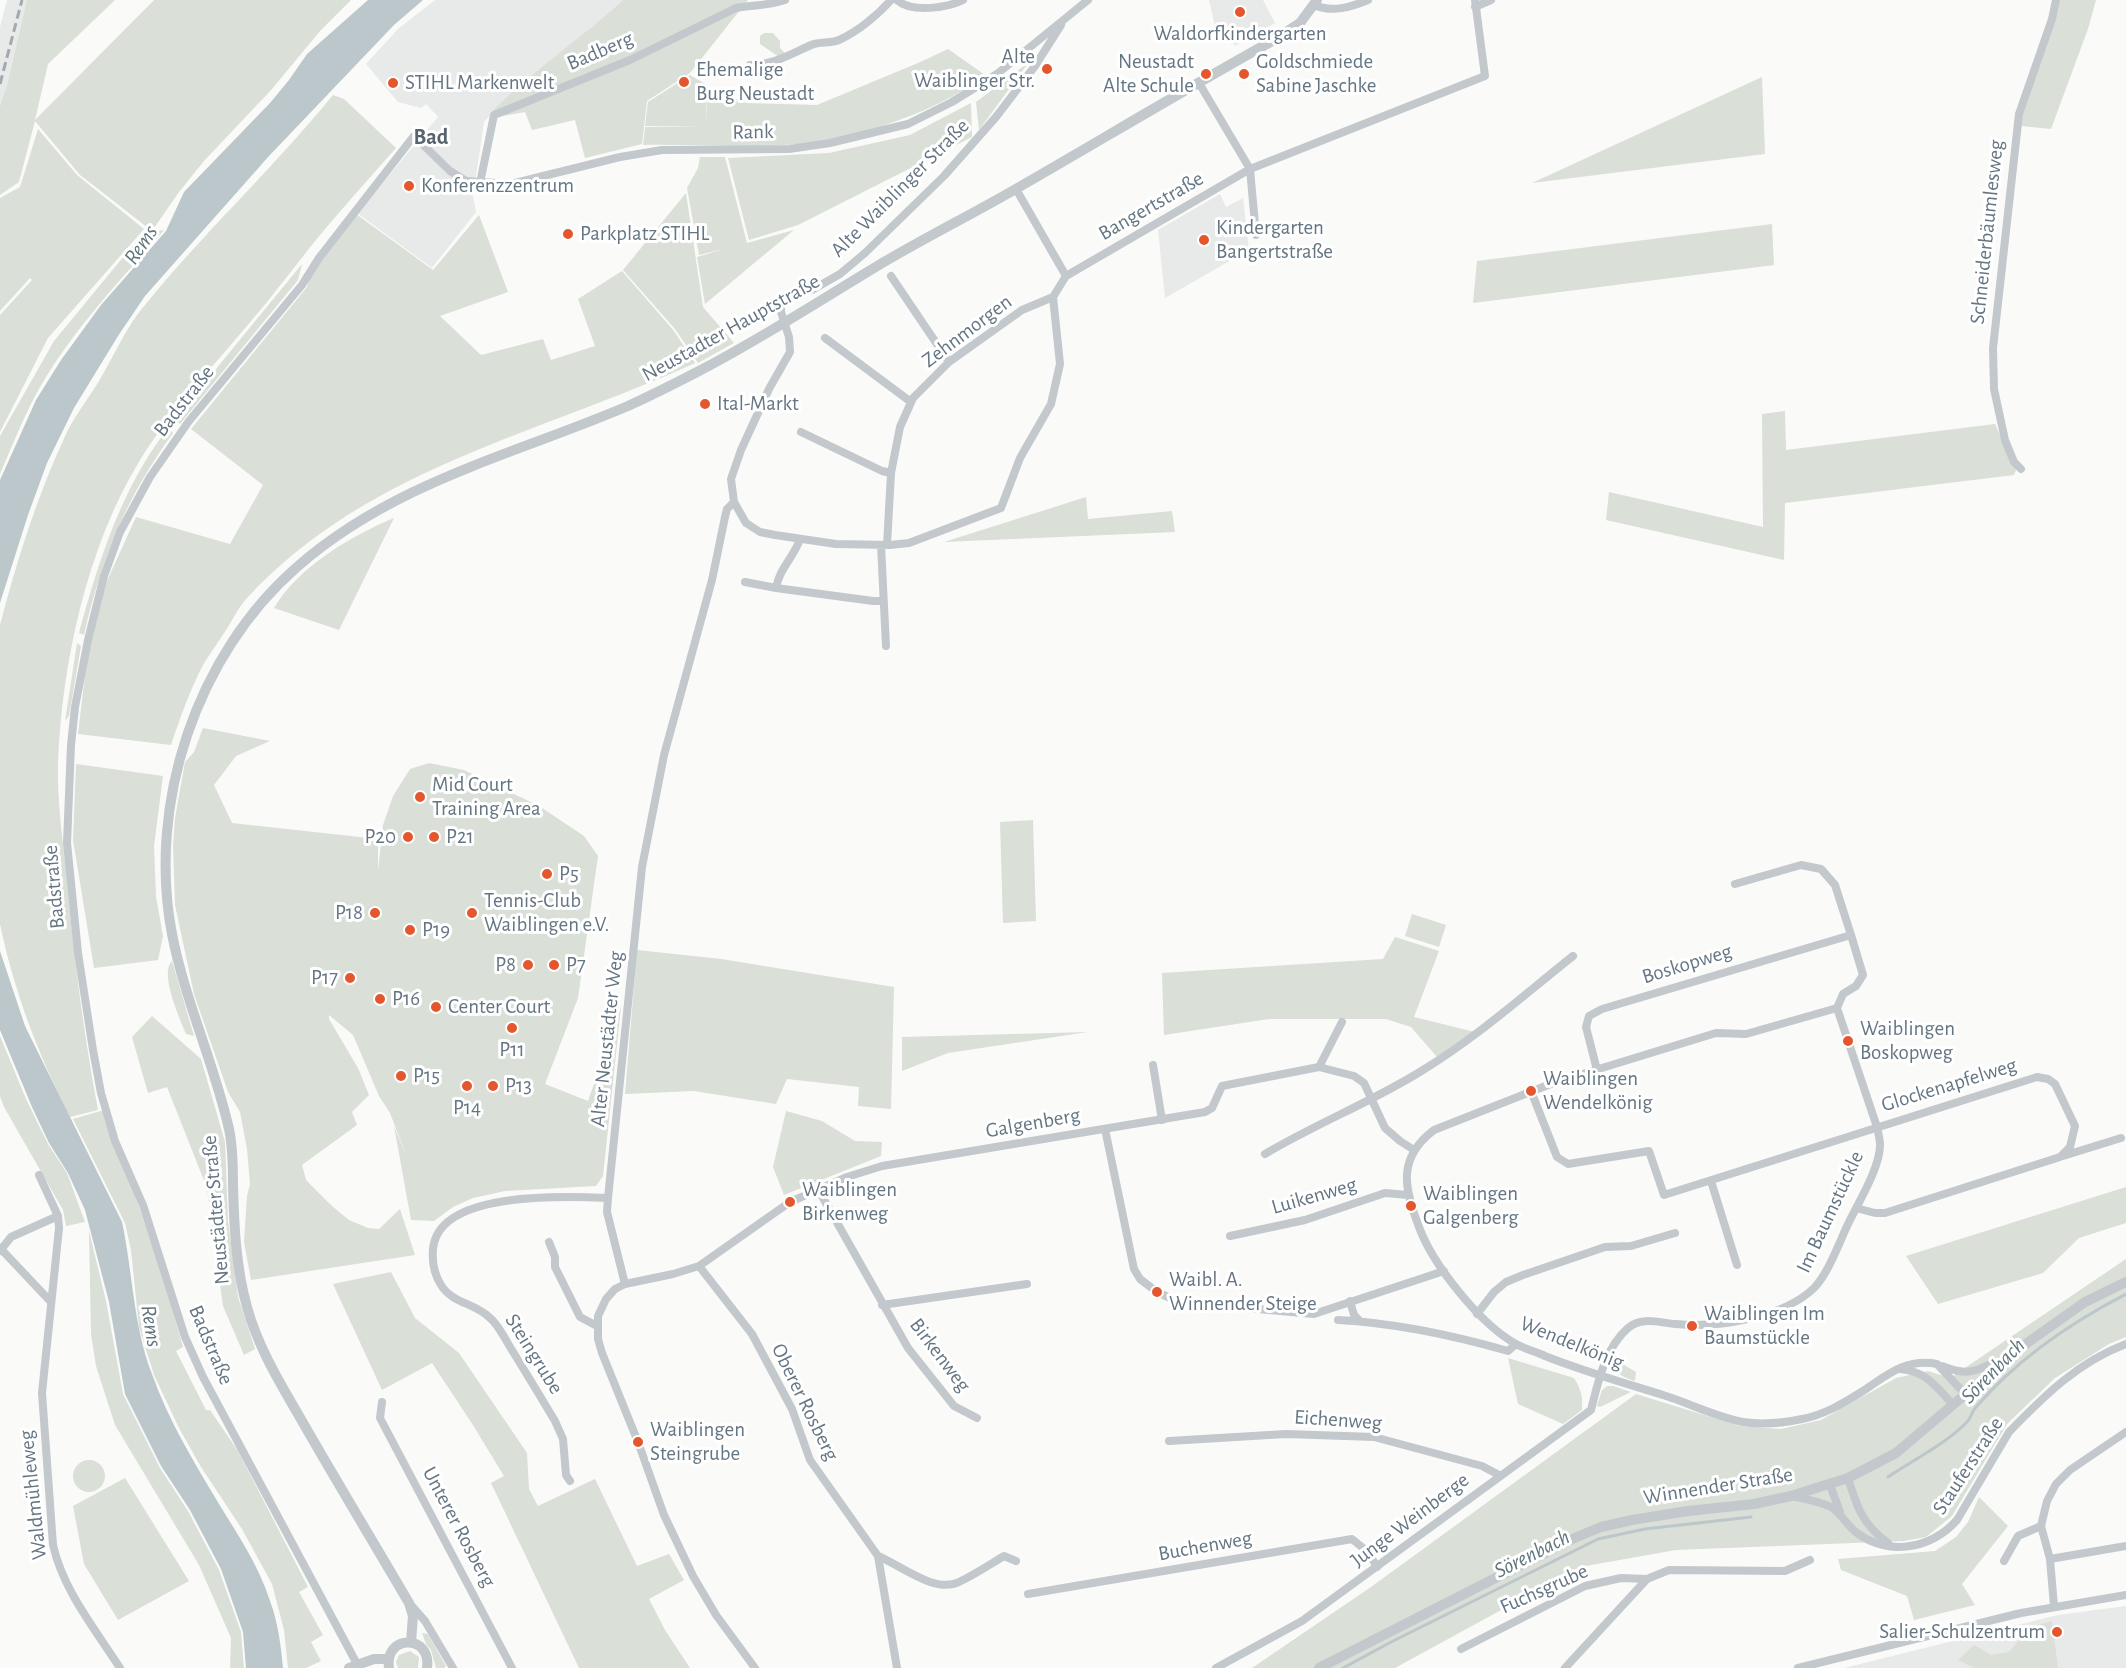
<!DOCTYPE html>
<html>
<head>
<meta charset="utf-8">
<style>
  body { margin:0 }
  canvas { display:block; background:#fafaf8 }
</style>
</head>
<body>
<canvas width="2126" height="1668"></canvas>
<script>
const ctx = document.querySelector('canvas').getContext('2d');
ctx.lineJoin = 'round';
function fill(path, color) {
  ctx.fillStyle = color;
  ctx.fill(path, 'evenodd');
}
function stroke(path, color, width, dash) {
  ctx.strokeStyle = color;
  ctx.lineWidth = width;
  ctx.lineCap = dash ? 'butt' : 'round';
  ctx.setLineDash(dash || []);
  ctx.stroke(path);
}
function drawText(font, color, halo, rows, align = 'center') {
  ctx.font = font + ' "Alegreya Sans",sans-serif';
  ctx.lineWidth = 6;
  ctx.setLineDash([]);
  ctx.textBaseline = 'middle';
  ctx.strokeStyle = halo;
  ctx.fillStyle = color;
  for (const [text, x, y, turn = 0] of rows) {
    ctx.save();
    ctx.translate(x, y);
    ctx.rotate((+turn || 0) * Math.PI / 180);
    ctx.textAlign = isNaN(turn) ? turn : align;
    if (halo) ctx.strokeText(text, 0, 0);
    ctx.fillText(text, 0, 0);
    ctx.restore();
  }
}
fill(new Path2D(`
  M7,0H27L7,85L0,106V27Z
  M435,0H623L600,21L536,71L506,98L484,122L473,196L476,212L432,268L357,213L438,117L426,104L421,108L398,102L366,64L398,29Z
  M1209,0H1263L1275,23L1235,46L1225,27L1216,31Z
  M1220,194L1226,207L1243,198L1249,250L1165,298L1158,230Z
  M2126,1606V1668H1844L2058,1615Z`), '#e8e9e9');
fill(new Path2D(`
  M27,0H115L48,64L35,120L154,0H351L320,31L272,89L204,161L179,192L152,231L80,175L35,121L19,182L0,195V106L7,85Z
  M623,0H748L690,73L647,101L642,144L585,158L575,120L532,130L525,112L497,117L493,111C533,69 581,39 623,0Z
  M2060,0H2096L2088,29L2051,129L2021,126L2023,112Z
  M764,33H773L780,41V48L786,54L779,57L760,44V36Z
  M948,49L985,75C976,81 967,88 958,93C920,116 851,139 808,143C753,149 698,144 643,145L645,127H706L645,126L648,102L690,75L707,85L706,124L708,87L746,103L817,105L918,63Z
  M1029,62L979,130L976,102Z
  M1762,77L1765,154L1532,183Z
  M333,95L344,99L396,148C372,175 348,202 325,229C300,259 277,291 251,321C214,366 171,410 140,460C87,547 62,662 58,763C57,798 62,835 66,870C73,950 83,1030 98,1110L70,1117C39,1056 14,992 0,924V625C17,560 38,493 67,432C77,412 92,394 103,374C114,355 124,333 137,315C198,238 271,171 333,95Z
  M971,103L972,137L798,225L749,240L728,158L829,153L910,135Z
  M38,129L77,175L144,229L48,338L0,432V315L32,280L30,278L0,311V198L20,187Z
  M700,157H725L747,243L794,230L705,304L697,257L724,249L699,255L687,188L698,168Z
  M686,193L703,307L734,343L698,363L675,329L623,270Z
  M356,214L433,270L479,215L508,292L440,316L481,355L543,339L551,360L595,346L578,299L622,271L674,331L695,363C540,434 369,467 248,597C240,605 234,617 228,627C220,639 211,652 203,665C190,690 180,718 171,745L78,734L87,658L106,583L136,517L230,544L263,485L191,429L307,287L317,258Z
  M1772,224L1774,265L1473,303L1477,261Z
  M164,230C118,283 67,336 34,398C21,423 11,449 0,474V436L54,341L143,233Z
  M302,264L298,280L180,424L175,419Z
  M1785,411L1786,450L1995,424L2016,470L2014,475L1785,503L1784,560L1606,520L1609,492L1763,527L1762,414Z
  M168,428L173,433C126,498 102,557 84,635L79,633C99,560 121,489 168,428Z
  M1086,497L1088,519L1172,511L1175,532L944,542Z
  M394,518L339,630L274,608C298,567 351,536 394,518Z
  M77,643L81,646L69,716L65,721Z
  M203,728L270,741L236,756L214,785L232,823L378,839V871L383,825L393,796L410,769L429,763L464,770L539,806L584,836L598,856L578,998L545,1084L588,1101L621,1007L603,1176L596,1186L505,1191L473,1198L453,1207L434,1221L411,1220L394,1126L408,1160L390,1113L379,1096L353,1035L329,1015V1019L358,1068L369,1095L352,1112L357,1125L302,1165L306,1180L332,1206L349,1220L368,1228L379,1229L400,1209L415,1255L251,1280L244,1242L247,1196L250,1184L247,1149L240,1112L228,1092L194,994L175,905L173,846L175,818L185,762L194,752Z
  M76,764L163,776L154,846L156,897L163,936L158,960L94,968L73,840Z
  M1033,820L1036,921L1003,923L1000,822Z
  M1412,914L1446,925L1439,947L1405,936Z
  M1395,937L1439,951L1414,1017L1475,1032L1437,1057L1411,1027L1386,1019H1269L1164,1035L1162,973L1383,959Z
  M637,950L721,959L894,987L891,1109L858,1106L859,1087L787,1079L776,1104L694,1091L625,1094Z
  M172,961L194,1036L186,1034C180,1019 159,973 172,961Z
  M152,1016L201,1059L225,1142L228,1221L238,1297L255,1349L244,1355L223,1306L207,1188L167,1087L148,1093L132,1037Z
  M1088,1032L948,1053L902,1071V1037Z
  M0,1036L26,1099L48,1144L67,1173L85,1222L66,1226L63,1210L4,1107L0,1096Z
  M104,1110C133,1188 161,1266 183,1347L176,1351L206,1410H210L238,1451L308,1587L299,1592L323,1635L311,1642L321,1661L306,1668H288L284,1630L272,1584L242,1529L201,1467L179,1428L154,1375L139,1327L131,1250L125,1223L73,1119Z
  M786,1111L822,1121L855,1141L882,1142L881,1156L784,1195L773,1167Z
  M2126,1187V1223L2079,1238L2043,1273L1938,1304L1906,1256Z
  M89,1231L106,1301L123,1394L160,1468L188,1511L219,1570L241,1632L244,1668H230L231,1638L199,1565L115,1425L96,1366L91,1334Z
  M2126,1259V1337L2109,1344L2055,1378L2007,1424L1952,1516L1926,1537L1904,1541L1676,1550L1580,1567L1395,1668H1252L1371,1587L1636,1394L1740,1426L1781,1429L1821,1420L1896,1378L1928,1371L1950,1378Z
  M391,1272L415,1318L459,1353L527,1453L529,1489L538,1506L595,1479L637,1566L669,1554L684,1580L649,1599L665,1630L690,1668H579L491,1483L504,1476L471,1422L432,1363L382,1390L333,1284Z
  M1508,1358L1574,1378C1581,1389 1583,1397 1582,1410L1563,1424L1518,1404Z
  M1614,1359L1636,1372L1635,1381C1622,1377 1614,1373 1614,1359Z
  M1607,1386H1613L1631,1392L1600,1407L1597,1406L1602,1390Z
  M73 1476a16 16 0 1 1 32 0a16 16 0 1 1-32 0Z
  M125,1478L189,1581L118,1620L84,1564L73,1506Z
  M1979,1497L2008,1526L1962,1584L1975,1605L1914,1620L1907,1596L1841,1570L1838,1559L1935,1551L1956,1537L1968,1522Z
  M2052,1621L2058,1668H1974L1958,1660L1974,1645L1991,1655L2009,1652L2030,1627Z
  M422,1633L428,1634L446,1666L444,1668H436L431,1650L426,1644Z
  M410,1651L419,1657L418,1668H398L396,1662L399,1655Z`), '#dadfd7');
fill(new Path2D(`
  M368,0H423L394,25L269,156L145,296L118,336L74,408L47,463L28,515L0,603V480L36,400L61,360L101,305L166,231L184,192L270,103L289,80L307,54Z
  M0,951L25,1026L122,1222C133,1273 133,1325 152,1374C168,1420 194,1462 219,1504C238,1535 259,1566 270,1601C278,1622 281,1646 283,1668H246L243,1632L221,1569L190,1510L161,1466L125,1394L109,1302L85,1210L68,1173L49,1143L32,1107L0,1030Z`), '#bbc7cb');
stroke(new Path2D(`
  M1888,1477C1912,1461 1947,1443 1967,1422C1971,1418 1972,1411 1976,1407C2018,1358 2070,1323 2126,1294
  M1343,1668L1391,1642L1598,1539L1645,1529L1751,1517`), '#bbc7cb', 3);
stroke(new Path2D(`
  M897,0C911,13 947,8 963,0
  M1314,5C1332,13 1351,7 1368,0
  M1475,7L1491,0
  M1061,25L1035,66L996,117L944,176L865,253L840,274L812,290L785,297L781,303V312L789,337L790,352L769,389L741,450L731,479L734,502L746,523L760,532L775,535L836,544L890,545L909,543L1001,508L1020,458L1051,404L1060,364L1053,297L1066,276L1250,169L1485,76L1475,0
  M750,65C775,64 789,55 811,45C820,41 830,44 839,40C857,32 878,15 891,0
  M1199,83L1250,169L1256,235
  M480,183L494,115L630,60L736,8C752,5 768,6 785,0
  M1016,189L1066,276
  M891,276L949,362
  M825,338L911,402
  M801,432L882,471L891,473
  M2021,469L2014,462L2005,440L1994,389L1993,348L2019,114L2052,19L2056,0
  M800,539C794,557 779,569 776,588L873,601H883
  M881,545L886,646
  M887,545L891,473L900,427L913,398L949,362L1022,310L1053,297
  M745,582L776,588
  M1735,884L1801,865L1821,869L1835,885L1851,935
  M1837,1008L1746,1034L1716,1033L1553,1083L1434,1130C1397,1158 1404,1188 1419,1227C1433,1265 1480,1324 1516,1344C1525,1349 1536,1352 1545,1356C1585,1372 1625,1383 1666,1396C1691,1404 1717,1417 1743,1422C1762,1425 1783,1423 1802,1419C1824,1415 1844,1403 1863,1391C1887,1375 1906,1358 1937,1364L1965,1394
  M1153,1065L1162,1120
  M1319,1067L1342,1022
  M1597,1070L1586,1027L1589,1016L1602,1009L1851,935L1863,975L1856,986L1843,994L1837,1008
  M1531,1091L1557,1157L1568,1164L1649,1151L1664,1195L2037,1077L2048,1079L2055,1084L2075,1126L2070,1147L2060,1157L1885,1213H1875L1856,1208
  M1105,1129L1134,1269L1140,1279L1157,1292L1179,1302L1314,1314L1444,1271
  M1265,1154C1317,1123 1372,1102 1423,1070C1477,1037 1524,995 1573,956
  M2063,1156L2121,1138
  M39,1175L58,1216L59,1228L42,1393L53,1545C63,1590 95,1629 120,1668
  M1711,1181L1737,1265
  M818,1189L908,1348L954,1406L977,1418
  M1230,1236L1305,1220L1385,1193L1408,1195
  M549,1242L555,1257V1267L580,1317L597,1326
  M0,1248L51,1302
  M0,1251L11,1237L58,1216
  M699,1266L752,1334L792,1409L810,1460L878,1556L897,1668
  M625,1284L607,1212L608,1198L642,867L664,755L712,580L725,517L727,509L734,502
  M1350,1301L1354,1315L1360,1321
  M882,1305L1027,1284
  M1477,1314L1494,1292L1506,1282L1523,1275L1605,1247L1631,1246L1675,1233
  M1338,1320C1397,1323 1452,1335 1508,1351L1516,1344
  M1942,1366C1953,1370 1964,1374 1976,1370C1987,1367 1993,1360 2004,1361
  M1900,1369C1926,1371 1937,1387 1953,1405
  M382,1402L380,1418L512,1668
  M1169,1441L1286,1434L1374,1437L1482,1466L1499,1475
  M1848,1478C1857,1507 1862,1524 1888,1543
  M570,1481L566,1475L563,1439L555,1421C540,1396 525,1371 510,1347C504,1337 498,1324 489,1317C474,1303 452,1303 441,1285C434,1274 432,1261 433,1249C438,1190 566,1196 608,1198
  M1830,1485L1840,1512
  M1791,1496C1805,1499 1819,1501 1831,1507C1842,1514 1847,1526 1857,1533C1890,1557 1932,1548 1957,1520L2009,1432C2044,1396 2078,1362 2126,1344
  M878,1556C900,1565 935,1594 959,1582C974,1575 989,1565 1004,1556L1016,1561
  M2050,1559L2126,1546
  M2004,1561L2018,1536L2041,1526
  M1028,1594L1352,1539L1368,1552L1377,1567
  M410,1604L425,1621L453,1668
  M2054,1606L2050,1559L2041,1526L2047,1501L2056,1484L2070,1470L2126,1432
  M1461,1649L1585,1586L1621,1578L1647,1579
  M357,1664L203,1377L185,1337L143,1205L115,1141L101,1093L93,1050L78,953L67,843L71,745L75,707L88,640L104,576L120,532L150,477L189,421L302,285L319,258L414,136L450,171L466,181L511,184L620,157L662,150L789,149L830,143L908,124L952,102L997,74L1088,0
  M755,1668L716,1615L693,1576L664,1515L638,1442L602,1353L598,1339V1316L606,1299L615,1289L625,1284L673,1274L699,1266L790,1202L847,1177L882,1166L1205,1112L1212,1108L1222,1086L1319,1067L1354,1076L1364,1083L1385,1128L1400,1141L1414,1150
  M1216,1668L1302,1621L1591,1410C1598,1382 1605,1348 1628,1328C1642,1316 1660,1323 1676,1324C1717,1328 1783,1318 1814,1288C1828,1274 1839,1243 1848,1224C1858,1203 1880,1168 1880,1145C1880,1139 1878,1132 1877,1127L1837,1008
  M1565,1668L1647,1579L1669,1570L1785,1571L1810,1560
  M1798,1668L2021,1613L2126,1595`), '#c3c8cc', 8);
stroke(new Path2D(`
  M411,1642L413,1616L409,1603C375,1545 340,1487 306,1428C284,1389 259,1351 247,1307C236,1268 234,1226 233,1185C233,1166 233,1147 229,1129C214,1063 185,1001 172,934C147,804 196,655 297,567C394,482 513,455 628,406C652,395 676,383 699,371C759,340 816,303 874,268C922,239 973,214 1021,186C1106,137 1189,87 1274,40L1300,23L1317,0
  M349,1668L374,1659H388
  M389,1668C384,1634 432,1634 427,1668
  M1319,1668L1572,1539L1601,1527L1632,1520L1688,1511L1754,1504L1791,1496L1848,1478L1896,1453L2020,1348L2085,1302L2126,1282`), '#c3c8cc', 10);
stroke(new Path2D(`
  M0,84L22,0`), '#a2aab0', 3, [9, 4.5]);
for (const [x, y, r, color] of [
  [1240,12,6,"#e4572e"],
  [1047,69,6,"#e4572e"],
  [1206,74,6,"#e4572e"],
  [1244,74,6,"#e4572e"],
  [684,82,6,"#e4572e"],
  [393,83,6,"#e4572e"],
  [409,186,6,"#e4572e"],
  [568,234,6,"#e4572e"],
  [1204,240,6,"#e4572e"],
  [705,404,6,"#e4572e"],
  [420,797,6,"#e4572e"],
  [408,837,6,"#e4572e"],
  [434,837,6,"#e4572e"],
  [547,874,6,"#e4572e"],
  [375,913,6,"#e4572e"],
  [472,913,6,"#e4572e"],
  [410,930,6,"#e4572e"],
  [528,965,6,"#e4572e"],
  [554,965,6,"#e4572e"],
  [350,978,6,"#e4572e"],
  [380,999,6,"#e4572e"],
  [436,1007,6,"#e4572e"],
  [512,1028,6,"#e4572e"],
  [1848,1041,6,"#e4572e"],
  [401,1076,6,"#e4572e"],
  [467,1086,6,"#e4572e"],
  [493,1086,6,"#e4572e"],
  [1531,1091,6,"#e4572e"],
  [790,1202,6,"#e4572e"],
  [1411,1206,6,"#e4572e"],
  [1157,1292,6,"#e4572e"],
  [1692,1326,6,"#e4572e"],
  [638,1442,6,"#e4572e"],
  [2057,1632,6,"#e4572e"]
]) {
  const dot = new Path2D();
  dot.arc(x, y, r, 0, 2 * Math.PI);
  ctx.fillStyle = color;
  ctx.fill(dot);
  stroke(dot, '#fff', 2);
}
drawText('21px', '#657683', '#fff', [
  ["Waldorfkindergarten",1240,34,"center"],
  ["Alte",1035,57,"right"],
  ["Waiblinger Str.",1035,81,"right"],
  ["Neustadt",1194,62,"right"],
  ["Alte Schule",1194,86,"right"],
  ["Goldschmiede",1256,62],
  ["Sabine Jaschke",1256,86],
  ["Ehemalige",696,70],
  ["Burg Neustadt",696,94],
  ["STIHL Markenwelt",405,83],
  ["Konferenzzentrum",421,186],
  ["Kindergarten",1216,228],
  ["Bangertstraße",1216,252],
  ["Parkplatz STIHL",580,234],
  ["Ital-Markt",717,404],
  ["Mid Court",432,785],
  ["Training Area",432,809],
  ["P20",396,837,"right"],
  ["P21",446,837],
  ["P5",559,874],
  ["Tennis-Club",484,901],
  ["Waiblingen e.V.",484,925],
  ["P18",363,913,"right"],
  ["P19",422,930],
  ["P8",516,965,"right"],
  ["P7",566,965],
  ["P17",338,978,"right"],
  ["P16",392,999],
  ["Center Court",448,1007],
  ["Waiblingen",1860,1029],
  ["Boskopweg",1860,1053],
  ["P11",512,1050,"center"],
  ["P15",413,1076],
  ["Waiblingen",1543,1079],
  ["Wendelkönig",1543,1103],
  ["P13",505,1086],
  ["P14",467,1108,"center"],
  ["Waiblingen",802,1190],
  ["Birkenweg",802,1214],
  ["Waiblingen",1423,1194],
  ["Galgenberg",1423,1218],
  ["Waibl. A.",1169,1280],
  ["Winnender Steige",1169,1304],
  ["Waiblingen Im",1704,1314],
  ["Baumstückle",1704,1338],
  ["Waiblingen",650,1430],
  ["Steingrube",650,1454],
  ["Salier-Schulzentrum",2045,1632,"right"]
], 'left');
drawText('21px', '#657683', '#fff', [
  ["Badberg",600,51,-23],
  ["Rank",753,132,-1],
  ["Alte Waiblinger Straße",900,188,-45],
  ["Bangertstraße",1151,206,-30],
  ["Schneiderbäumlesweg",1987,232,-84],
  ["Neustadter Hauptstraße",731,328,-29],
  ["Zehnmorgen",967,331,-37],
  ["Badstraße",184,401,-52],
  ["Badstraße",54,887,-95],
  ["Boskopweg",1687,964,-17],
  ["Alter Neustädter Weg",607,1039,-84],
  ["Glockenapfelweg",1949,1085,-17],
  ["Galgenberg",1033,1123,-10],
  ["Luikenweg",1314,1196,-16],
  ["Neustädter Straße",216,1210,-95],
  ["Im Baumstückle",1830,1212,-65],
  ["Wendelkönig",1572,1343,22],
  ["Badstraße",211,1345,67],
  ["Steingrube",534,1354,58],
  ["Birkenweg",940,1355,53],
  ["Oberer Rosberg",805,1402,64],
  ["Eichenweg",1338,1420,4],
  ["Stauferstraße",1968,1466,-57],
  ["Winnender Straße",1718,1486,-9],
  ["Waldmühleweg",33,1495,-96],
  ["Junge Weinberge",1410,1520,-37],
  ["Unterer Rosberg",459,1527,62],
  ["Buchenweg",1205,1546,-10],
  ["Fuchsgrube",1544,1589,-24]
]);
drawText('bold 22px', '#57646e', '#fff', [
  ["Bad",431,137]
]);
drawText('italic 22px', '#60757c', '#fff', [
  ["Rems",141,245,-56],
  ["Rems",151,1326,81],
  ["Sörenbach",1993,1371,-46],
  ["Sörenbach",1532,1554,-27]
]);
</script>
</body>
</html>
